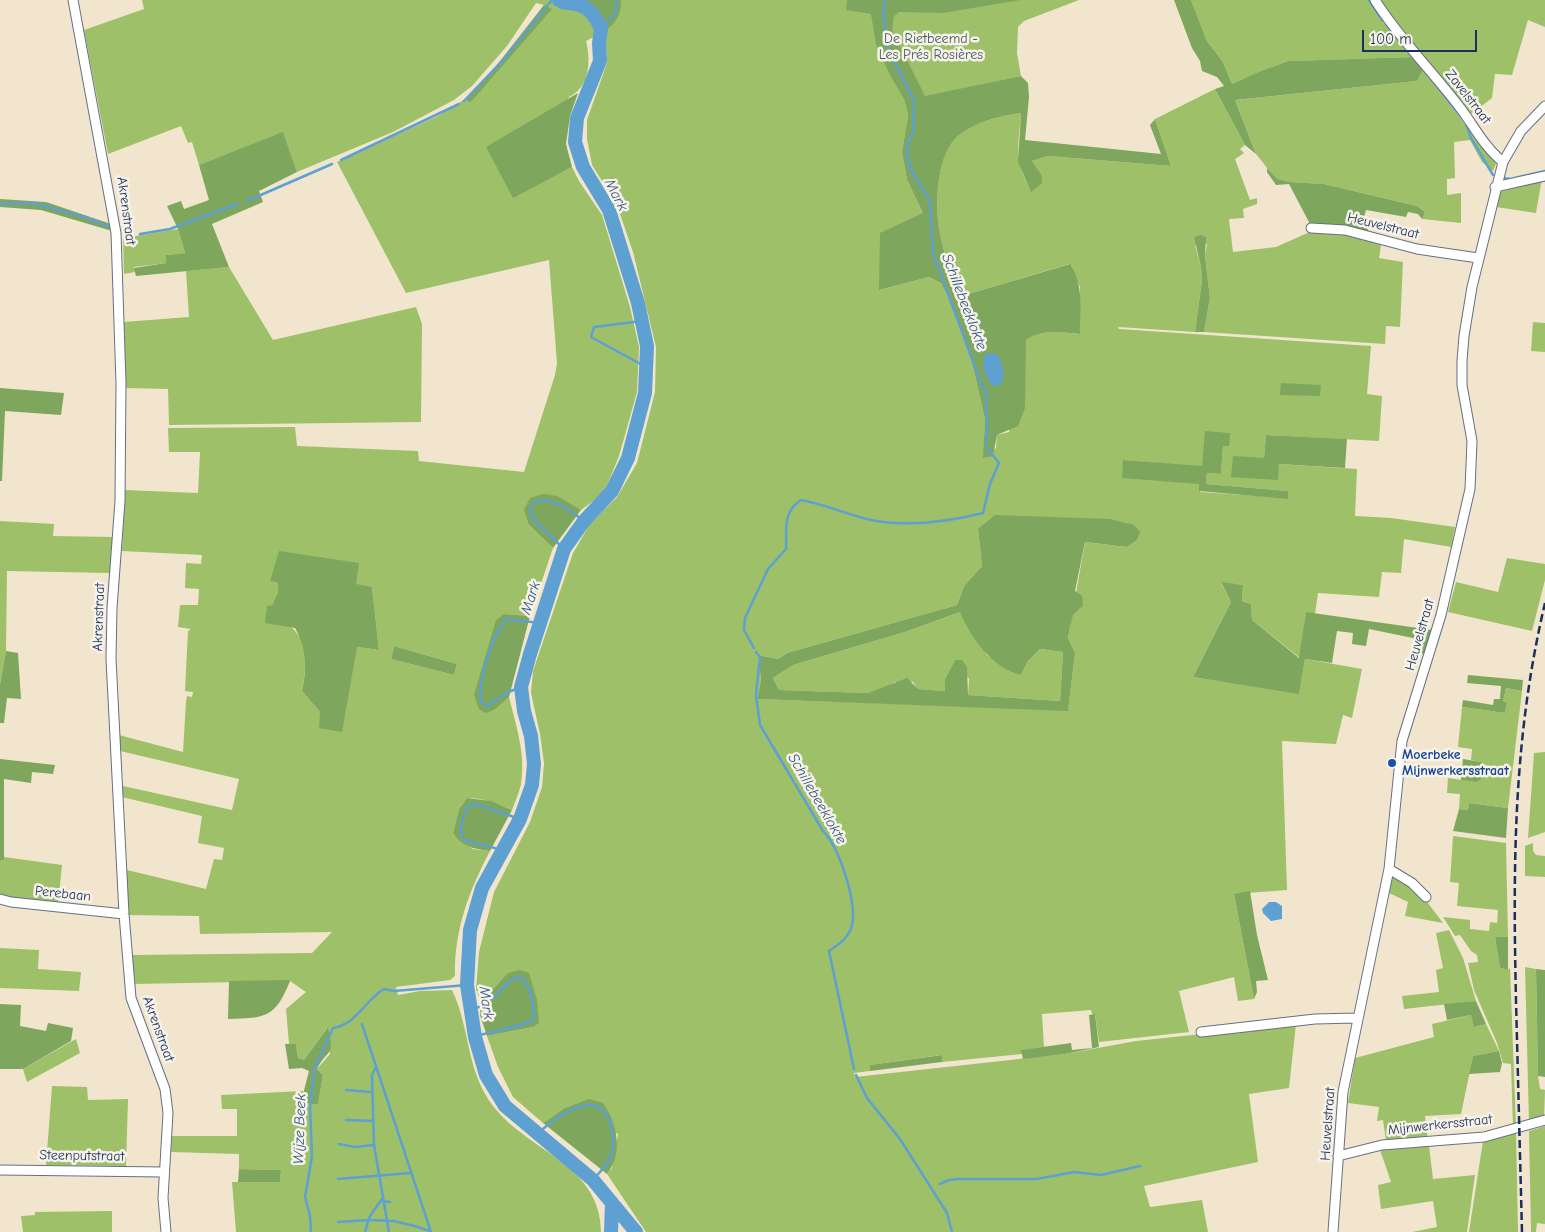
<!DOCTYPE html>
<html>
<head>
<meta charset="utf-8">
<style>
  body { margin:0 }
  #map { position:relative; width:1545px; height:1232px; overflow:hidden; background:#f1e6cd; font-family:"Comic Neue",sans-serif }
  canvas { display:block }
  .scale { position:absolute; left:1362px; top:30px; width:115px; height:22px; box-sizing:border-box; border:2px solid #1b2f5e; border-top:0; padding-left:6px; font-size:15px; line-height:18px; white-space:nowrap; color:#1b2f5e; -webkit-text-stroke:4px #f7f3e8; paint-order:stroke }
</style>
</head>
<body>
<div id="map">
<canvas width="1545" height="1232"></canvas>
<div class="scale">100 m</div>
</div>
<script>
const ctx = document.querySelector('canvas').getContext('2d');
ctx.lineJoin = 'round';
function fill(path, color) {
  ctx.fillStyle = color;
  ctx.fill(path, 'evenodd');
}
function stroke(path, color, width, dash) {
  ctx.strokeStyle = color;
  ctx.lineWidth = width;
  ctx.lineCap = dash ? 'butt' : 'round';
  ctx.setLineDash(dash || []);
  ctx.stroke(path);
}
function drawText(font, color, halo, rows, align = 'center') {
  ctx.font = font + ' "Comic Neue",sans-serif';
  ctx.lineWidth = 5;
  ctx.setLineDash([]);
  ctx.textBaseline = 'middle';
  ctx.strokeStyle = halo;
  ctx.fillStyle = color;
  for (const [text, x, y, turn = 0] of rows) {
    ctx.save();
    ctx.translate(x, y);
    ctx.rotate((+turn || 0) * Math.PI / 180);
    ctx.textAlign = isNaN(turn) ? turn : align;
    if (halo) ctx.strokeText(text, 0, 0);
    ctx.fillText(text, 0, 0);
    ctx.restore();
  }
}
fill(new Path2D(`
  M142,0H1079L1024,21L1018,27L1017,53L1021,76L925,97L904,99L908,115L902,152L907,180L923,213L879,290L929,277L941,283L952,305L973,367L985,420L984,458L996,448L997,435L1009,432L1025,340C1042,329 1061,332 1080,334V287L1069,264L958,297C952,274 942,250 939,227C935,201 937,150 960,133C977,121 1001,116 1021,113C1018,149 1014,159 1031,191L1041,176L1032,161L1048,156L1171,166L1155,119L1215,89L1245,145L1240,149L1244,153L1235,159L1250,200L1257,198V204L1243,209L1244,218L1229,219L1233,252L1276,247L1312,231L1311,226L1382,239L1379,258L1403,262L1400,327L1386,326L1385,344L1204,332L1210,298L1205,255L1207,244L1195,245L1201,267L1202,280L1195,332L1118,327L1119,329L1371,346L1367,394L1382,396L1379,441L1266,435L1264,458L1277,480L1279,464L1357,469L1355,516L1391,518L1455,527L1451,547L1404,539L1401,573L1382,572L1379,597L1318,593L1315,614L1306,613L1300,658L1252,620L1251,604L1242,601L1243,585L1221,583L1231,602L1193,677L1299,693L1305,659L1362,669L1352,718L1343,715L1336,744L1282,741L1287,890L1234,894L1254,999L1238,1001L1234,977L1179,991L1189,1032L1099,1042L1095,1014H1092L1091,1010L1042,1014L1044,1047L1022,1050V1054L942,1062L941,1055L870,1065V1071L854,1073L855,1077L1065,1054L1136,1041L1296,1024L1289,1088L1249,1094L1258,1162L1144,1186L1150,1207L1202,1200L1208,1232H646L607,1174L612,1168L618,1134L563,1109L543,1123L513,1097L498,1067L487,1036L533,1027L494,991L481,1003L476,989L479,952L494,892L530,822L542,787L544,763L540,734L531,693L533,671L573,553L590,524L617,497L637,463L655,392L656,347L633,252L617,205L592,165L587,139V120L607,63L605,31L586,41C591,61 590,87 569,97L513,197L572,167L579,181L602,215L630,307L639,347L637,392L619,456L607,486L596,499L581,510L569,504L529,525L553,548L530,616L504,614L493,710L509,697C516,725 526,755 521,784C519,793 515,802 512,810C497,803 484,798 467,798L459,809L453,835L473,849L490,851C469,891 454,930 455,976L450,980L396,987L398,995L420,991L452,990C472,1032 465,1076 499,1113C535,1153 601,1168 601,1232H236L232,1182H280L281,1170L239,1169V1154L171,1152L172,1136H237V1109H222L221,1095L303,1091L301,1102L318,1105L323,1075L317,1069L330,1054L327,1028L304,1060L298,1058L296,1044H289L286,1009L306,992L290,981L135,984L132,955L312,953L332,932L200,934L199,916L128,915L127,870L206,889L214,859L222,860L224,848L198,843L202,816L122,797L123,786L232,810L239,779L120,751L119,735L183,752L186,702L187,696L192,697L193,692L185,691L188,631L191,629L178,627L180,605H198L199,589L185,588L186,563L201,564L202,555L122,551L125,490L198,493L200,452H169L168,428L295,427L297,446L418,451L419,461L524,472L555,375L557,363L549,260L406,293L337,162L438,116L465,99L470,103L544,5L536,3L507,46L472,86L454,100L393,132L297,172L283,133L199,165L192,142L188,143L181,126L108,154L84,30L144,9ZM1230,433L1223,445L1221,474L1207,473L1206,484L1288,491V498L1200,492V484L1123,460L1202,467ZM978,529L1137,540L1127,547L1085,542L1068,638L1075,653L1068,710L757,699L761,680L758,655L778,659L787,653L957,605L964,586L982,566ZM270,581L372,587L379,650L357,647L320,712L302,691C311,642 304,635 267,607L272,605L278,592V583ZM394,646L457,664L454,675L391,659Z
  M1191,0H1369L1383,22L1413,57L1288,61L1258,72L1232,84L1223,62L1207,41Z
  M1380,0H1545V27L1528,20L1512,75L1495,74L1492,98L1471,114L1392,19Z
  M1423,70L1496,164L1493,171L1482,162L1470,140L1454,142L1455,178L1447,179V195L1461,193V223L1422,219L1425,212L1417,206L1324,184L1291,182L1276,179L1256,154L1235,100L1417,81Z
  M1542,178L1536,213L1496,207L1499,193L1503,190Z
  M178,229L185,253L166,255L167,263L134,267L135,272L124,274L123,238Z
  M229,267L273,340L416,307L422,324L421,422L169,425L168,389L125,388L124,322L189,317L186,271Z
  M1533,322L1545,323V352L1531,351Z
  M0,521L54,524L53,536L113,537L110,573L7,571L6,651L0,684Z
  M1507,558L1545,564V580L1532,631L1448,612L1456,582L1498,592Z
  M960,612L987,655L1021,675L1028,661L1040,649L1063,652L1060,701L968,695L969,679L955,660L945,679V691L917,689L913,682H895L885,688L868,693L779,690L773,678L793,665L905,632Z
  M1506,688L1522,691L1508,808L1469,803L1468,810L1459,809L1460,794L1447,793L1448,778L1476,782L1481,762L1471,760L1472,749L1458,747L1462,707L1505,713L1507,702L1503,701Z
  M1545,752V832L1528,838L1534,753Z
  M1453,836L1506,843L1508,937H1495L1500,968L1508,970L1510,968L1516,1127L1513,1128L1511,1064L1503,1063L1497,1043L1474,990L1468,963L1478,962L1477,955L1471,951L1460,935L1455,936L1443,917L1470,920V929L1489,931L1490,922L1497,923L1498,910L1457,906L1459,883L1450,882Z
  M1533,843V851L1536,855L1545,856V877L1525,876V846Z
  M4,857L62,865L58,904L18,900L0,896V861L4,860Z
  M1393,875L1425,899L1443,923L1405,916L1408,902L1389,893Z
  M1449,930L1463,958L1476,1001L1404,1009L1402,996L1439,992L1436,970L1443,968L1436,933Z
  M0,948L39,950L38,969L81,972L79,991L0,988Z
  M1525,967L1536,969L1538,1076L1540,1089L1545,1090L1544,1120L1529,1122Z
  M1471,1015L1475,1027L1486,1024L1499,1051L1473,1056L1461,1114L1425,1116L1428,1141H1386L1383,1120L1377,1121L1379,1107L1348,1103L1355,1058L1434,1037L1432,1024Z
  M76,1039L80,1053L27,1082L23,1069Z
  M52,1086L87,1087L88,1100L128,1099L126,1166L46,1165Z
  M1545,1126V1224L1537,1223L1536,1232H1531L1529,1131Z
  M1516,1133L1518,1232H1469L1483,1141Z
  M1429,1146L1433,1179L1475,1175L1467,1232H1412L1437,1227L1433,1201L1381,1209L1378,1185L1391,1182L1379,1147Z
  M112,1211V1232H23L21,1216L35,1215V1212Z`), '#9dc069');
fill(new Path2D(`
  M576,0H621C621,15 617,22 605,31Z
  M847,0H1020L943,13L899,12L894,16L892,30L925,96L1021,76L1028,83L1029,97L1025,140L1161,154L1150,125L1155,119L1171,166L1048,156L1032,161L1042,176V183L1031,192L1018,162L1021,113C1001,116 977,121 960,134C937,151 935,201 939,227C942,250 952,274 958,297L1070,264C1084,285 1080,309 1080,334C1061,332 1042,329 1026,340L1025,408L1018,426L997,435L993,456L983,458L985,420L973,367L952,305L941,283L929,277L879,290L880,233L923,213L907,180L902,152L908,115L904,99L890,75L876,44L871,14L846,10Z
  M1174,0H1191L1207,41L1223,62L1232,84L1258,72L1288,61L1413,57L1423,70L1417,81L1235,100L1256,154L1245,145L1215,89L1224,86L1217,77L1202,71L1200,61L1192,48Z
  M544,5L552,9L470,103L465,99L489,75Z
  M578,93L570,116L566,144L572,167L513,198L486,147Z
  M283,132L297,172L259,191L263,202L212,224L229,267L136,276L134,268L166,263V255L185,253L178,229L167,206L181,201L184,209L209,200L199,165Z
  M1267,168L1277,179L1291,182L1324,184L1417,206L1425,212L1422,219L1418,214L1408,212L1406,217L1366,210L1362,224L1367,226L1369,233L1311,226L1289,184L1276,185L1267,172Z
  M0,199L46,202L111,224L112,231L41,210L0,207Z
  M1201,235L1206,237L1205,255L1210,298L1204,332H1195L1202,280L1201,267L1194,237Z
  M1281,383L1321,385L1320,396L1280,395Z
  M0,388L64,393L61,415L5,411L2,481H0Z
  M1205,431L1230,433L1229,446H1223L1221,474L1207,473L1206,484L1288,491V499L1199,491V484L1122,478L1123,460L1202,466Z
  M1266,435L1347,439L1345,468L1279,464L1278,480L1231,477L1233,456L1264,458Z
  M543,494L557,496L581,510L553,548L529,525L524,510L530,498Z
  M995,515L1110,519L1134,525L1140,532L1137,540L1127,547L1085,542L1075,591L1082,596L1083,605L1073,615L1070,627L1068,638L1075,653L1068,711L757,699L761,680L758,655L778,659L787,653L957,605L964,586L982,566L978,529ZM960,612C971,638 992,668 1021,675L1028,661L1040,649L1063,652L1060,701L968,695L967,667L962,660H955L945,679V691L918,689L907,678L868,693L779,690L773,678L793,665L905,632Z
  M279,551L359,563L356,584L372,587L379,650L357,647L342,732L319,728L320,712L302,691C307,667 307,650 295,628L265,623L267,606L272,605L278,592V583L270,581Z
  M1221,582L1243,585L1242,601L1251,604L1252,620L1299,658L1306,612L1432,630L1425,654L1415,652L1416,642L1413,638L1369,629L1366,646L1352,644L1353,633L1337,631L1332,663L1305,659L1299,694L1193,677L1231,602Z
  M504,614L530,616L509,697L494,710L485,713L479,709L474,695L496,620Z
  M394,646L457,664L454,675L391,659Z
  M6,651L18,653L21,699L7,698L4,723H0V684Z
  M1468,675L1523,680L1522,691L1506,688L1503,701L1507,702L1505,713L1462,707L1463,700L1493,705L1494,699H1500L1501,686L1467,683Z
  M0,759L55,765L53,774L32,772L31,783L4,779V860L0,861Z
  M1463,759L1481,762V779L1476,782L1461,780Z
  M467,798L491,801L512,810L490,851C474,849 464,847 453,834L459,809Z
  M1469,803L1508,808L1506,838L1453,831L1459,809L1468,810Z
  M1250,891L1257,935L1268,980L1256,981L1257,992L1254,999L1234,894Z
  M1495,937H1508V970L1500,968Z
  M1536,969L1545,970V1077L1538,1076Z
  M520,970L529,973L537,1000L539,1023L533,1027L487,1036L480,1015L481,1003L508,973Z
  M229,981L289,980L290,981C275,1018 266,1018 228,1019Z
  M1476,1001L1486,1024L1474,1027L1471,1015L1447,1020L1444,1004Z
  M0,1004L21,1005L20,1026L46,1031L48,1023L73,1028L71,1041L23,1069H0Z
  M1095,1014L1099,1047L1065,1054L1023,1059L1021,1050L1071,1043L1072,1050L1092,1048L1089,1015Z
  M328,1027C335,1059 329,1046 317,1069L323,1075L318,1105L301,1102L309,1071L302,1068L289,1069L285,1044H296L298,1058L304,1060Z
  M1499,1051L1502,1063L1500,1072L1469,1074L1473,1056Z
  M942,1055V1062L870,1071V1065Z
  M589,1099L603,1103C617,1123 624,1153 607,1174L543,1123L563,1109Z
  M239,1169L281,1170L280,1182H238Z`), '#7ea65d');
fill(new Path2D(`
  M990,353L998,355C1002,365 1007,375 1000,385L994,386C986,381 981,363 985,355Z
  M1269,902H1276L1282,906V919L1271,921L1263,913L1262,909Z`), '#5ea0d2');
stroke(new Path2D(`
  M885,0L883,14L889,51L914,101L913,133L908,143L907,156L911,170L930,201L933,253L982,386L986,390C985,409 989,424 986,443
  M1369,0L1383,21
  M577,4L581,0
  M547,6L552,0
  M1386,24L1397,38
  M601,29L616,12V0
  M1428,75L1462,118
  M464,101L503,60L545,9
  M1466,124L1471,138L1493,175
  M341,160L459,104
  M1504,178L1510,179L1545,171
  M247,201L332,164
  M0,204L32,203L85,217L107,226
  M140,234L170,229L237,204
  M642,321L594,327L591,337L646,367
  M564,549L532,518L530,509L534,502C554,496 569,510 584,521
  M754,648L744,630L745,618L768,569L786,549C787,530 782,512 801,500C825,504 847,515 871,520C907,527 947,522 983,513L990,484L999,463L986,447
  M756,652L760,657L756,695L760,725L823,831C840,847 859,907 851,929C847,939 837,946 829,951L854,1069
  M521,687L506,693L487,706L481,702C477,681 492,636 506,619L540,623
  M503,851C473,838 449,851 467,807L475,804L520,819
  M470,1010C497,1004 501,981 521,976C532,988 533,1003 534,1019C527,1026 489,1031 475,1037
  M362,1024L431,1232
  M376,1067L372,1075L374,1145L389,1232
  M856,1075L867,1098L900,1139L947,1213L952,1232
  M346,1090L372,1092
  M346,1120L373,1121
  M538,1133C551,1122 578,1099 596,1106C614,1113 617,1148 608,1162C604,1168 598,1174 593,1180
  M339,1144L355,1147L374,1145
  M338,1179L410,1173
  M940,1184L949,1180L958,1179H1037L1074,1172L1101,1175L1140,1166
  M383,1201L390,1202
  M370,1220L394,1221L410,1225
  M338,1222L368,1220
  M411,1225L430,1231
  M311,1232L310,1216L305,1197L312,1156L310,1107L315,1067L333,1028C357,1024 365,1000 384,989L394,991L467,985
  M365,1232L370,1216L382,1199`), '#5ea0d2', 2.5);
stroke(new Path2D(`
  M559,0C566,5 571,2 579,5C590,8 597,19 601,29L599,43L600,61L577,118L575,142L583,167L609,210L638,303L647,346L645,393L628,458L612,491L584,521L564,549L530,654L521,687L524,711L531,736L534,764L532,785L520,819L482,888L470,930L467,985L475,1037L486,1075L505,1106L593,1180L636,1232
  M611,1232L612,1203`), '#5ea0d2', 14);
const minor = new Path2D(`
  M73,0L116,233L121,383L120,501L112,608L111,659L124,914L131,998L165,1089L168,1113L163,1198L166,1232
  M1375,0C1399,38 1431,70 1458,105C1473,124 1484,147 1503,162
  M1495,187L1545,176
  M1311,228L1345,230L1417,249L1478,258
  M1389,869L1412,883L1426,897
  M0,899L11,902L124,914
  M1201,1032L1315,1019L1356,1018
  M1338,1156L1382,1145L1484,1137L1545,1120
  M0,1170L164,1172
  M1333,1232L1343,1092L1389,869L1402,741L1441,615L1470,489L1472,441L1462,385V361L1464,336L1472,287L1503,162L1521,131L1545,106`);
stroke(minor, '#666f85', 11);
stroke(minor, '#fff', 9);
stroke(new Path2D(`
  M1522,1232C1520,1155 1518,1078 1516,1001C1513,864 1513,738 1545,603`), '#1b2f5e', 2.5, [8, 4]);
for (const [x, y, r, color] of [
  [1392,763,5,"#1a4fb4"]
]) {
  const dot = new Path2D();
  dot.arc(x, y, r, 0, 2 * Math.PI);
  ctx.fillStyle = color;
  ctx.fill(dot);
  stroke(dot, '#f7f3e8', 2);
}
drawText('14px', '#425a61', '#f7f3e8', [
  ["De Rietbeemd -",931,39],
  ["Les Prés Rosières",931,55]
]);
drawText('14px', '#1b2f5e', '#f7f3e8', [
  ["Zavelstraat",1468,97,52],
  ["Akrenstraat",126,211,82],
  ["Heuvelstraat",1383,226,14],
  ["Akrenstraat",99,617,-88],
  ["Heuvelstraat",1420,635,-74],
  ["Perebaan",63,894,6],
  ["Akrenstraat",158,1029,70],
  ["Heuvelstraat",1328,1124,-86],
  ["Mijnwerkersstraat",1440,1125,-6],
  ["Steenputstraat",82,1156,1]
]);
drawText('bold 14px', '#164399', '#f7f3e8', [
  ["Moerbeke",1402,755],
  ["Mijnwerkersstraat",1402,771]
], 'left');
drawText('italic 15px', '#325787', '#f7f3e8', [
  ["Mark",616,195,63],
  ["Schillebeeklokte",964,302,69],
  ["Mark",531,598,-72],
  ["Schillebeeklokte",817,799,60],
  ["Mark",486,1003,82],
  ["Wijze Beek",300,1129,-88]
]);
</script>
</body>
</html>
